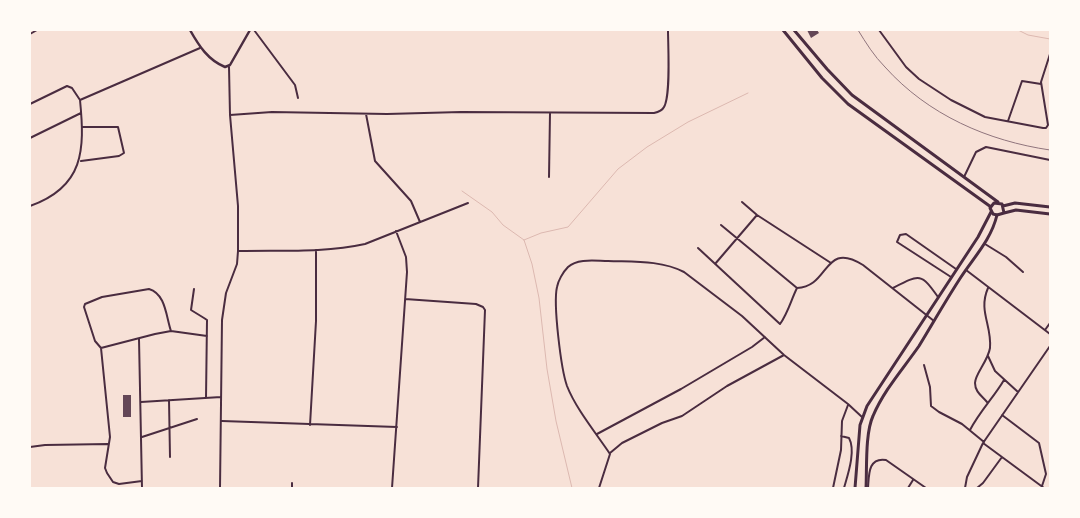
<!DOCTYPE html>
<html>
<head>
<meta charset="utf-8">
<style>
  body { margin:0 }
  #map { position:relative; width:1080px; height:518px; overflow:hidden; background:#f7e1d7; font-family:Montserrat,sans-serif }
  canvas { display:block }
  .frame { position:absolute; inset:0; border:31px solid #fffaf5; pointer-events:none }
</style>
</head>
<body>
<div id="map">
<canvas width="1080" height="518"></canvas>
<div class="frame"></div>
</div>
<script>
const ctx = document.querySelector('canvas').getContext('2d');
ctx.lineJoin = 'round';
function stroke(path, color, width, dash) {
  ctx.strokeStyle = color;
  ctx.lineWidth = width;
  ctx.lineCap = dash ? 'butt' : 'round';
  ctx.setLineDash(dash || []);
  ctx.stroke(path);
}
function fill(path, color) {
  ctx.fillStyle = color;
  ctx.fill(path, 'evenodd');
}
stroke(new Path2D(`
  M1018,30L1028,35L1050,39
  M462,191L492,212L503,225L524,240L532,264L539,298L547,369L556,421L572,488
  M524,240L541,233L568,227L618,169L647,147L688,122L748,93`), '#dcb8b0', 1);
fill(new Path2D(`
  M807,30H817L819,33L811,38Z
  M123,395H131V417H123Z`), '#644757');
stroke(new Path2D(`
  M254,30L295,85L298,98
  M879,30L906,67L919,79L951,100L985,117L1043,128H1046L1048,125L1041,82L1050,54
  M30,34L37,30
  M30,104L67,86L72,88L80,100L200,48
  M366,114L375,161L411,201L420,222
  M230,115L272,112L387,114L461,112L654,113C659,112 662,111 664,107C671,95 668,46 668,30
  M1008,121L1022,81L1041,84
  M30,138L81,113
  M81,161L119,156L124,153L118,127H82
  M549,177L550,113
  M964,177L976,152L986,147L1050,160
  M742,202L757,215L831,263
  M30,206C84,187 85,150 80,100
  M721,225L797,288
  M985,244L1006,257L1023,272
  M698,248L780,324C788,313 791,300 797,288C830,287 823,240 863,265L934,321
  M239,251C280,250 324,253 365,244L468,203
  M715,264L757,215
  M966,270L1050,334
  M951,277L897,242L900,235L906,234L956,269
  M893,288C920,274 921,273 938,297
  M194,289L191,310L204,318L207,320L206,398
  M405,299L476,304L483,307L485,310L478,488
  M1045,330L1050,323
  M139,339L142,488
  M101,348L155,334L171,331L207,336
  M988,356L995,371L1018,392
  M924,365L930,387L931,406L939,412L962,424L984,442
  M169,400L170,457
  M141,402L221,397
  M987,402C982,396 975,392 975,383C975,374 988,361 990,348C992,325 978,311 988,288
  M1002,415L1039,443L1046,474L1042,486
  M222,421L397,427
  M310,425L316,321V250
  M970,430C980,411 994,397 1004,380
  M597,434L681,389L752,347L765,337
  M841,436L849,438C856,451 848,474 844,488
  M142,437L197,419
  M983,443L1044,488
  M30,447L45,445L108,444
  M610,453L622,443L662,423L682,416L727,386L784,355
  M142,481L119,484L113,482L107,473L105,468L110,437L101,348L95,341L84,307L85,304L102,297L149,289C166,294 166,317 171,331
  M220,488L222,320L226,293L237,264L238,251V206L230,115L229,67
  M292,488V483
  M392,488L407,272L406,257L396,231
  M599,488L610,454C596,433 576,409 567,386C561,369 553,304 557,287C558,281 563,272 568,267C578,258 596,261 608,261C633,262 661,260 684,272L742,316L784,355L848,404L862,417
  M833,488L841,450L842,421L848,405
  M868,488C869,475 868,457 886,460L926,488
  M908,488L913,480
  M965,488L967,477L983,443L1050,346
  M977,488L983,483L1002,457`), '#4a2c40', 2);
stroke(new Path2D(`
  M190,30C199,46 208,60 225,67L230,65L250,30`), '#4a2c40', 2.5);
stroke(new Path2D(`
  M855,488L860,425L867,406L978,237L991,212
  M866,488C867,469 865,433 873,416C884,390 903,369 919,346C933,323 946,300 961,277C974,257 991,240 997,215`), '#4a2c40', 3);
stroke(new Path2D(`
  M783,30L822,78L848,104L991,207
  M794,30L827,69L852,95L998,202
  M994,203L1002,204L1004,213L997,215L993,214L990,208Z
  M1003,206L1015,203L1050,207
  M1004,213L1016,210L1050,214`), '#4a2c40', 3);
stroke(new Path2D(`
  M858,30C866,43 874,56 885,67C928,115 988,141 1050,150`), '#8f747c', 1);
</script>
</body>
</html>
